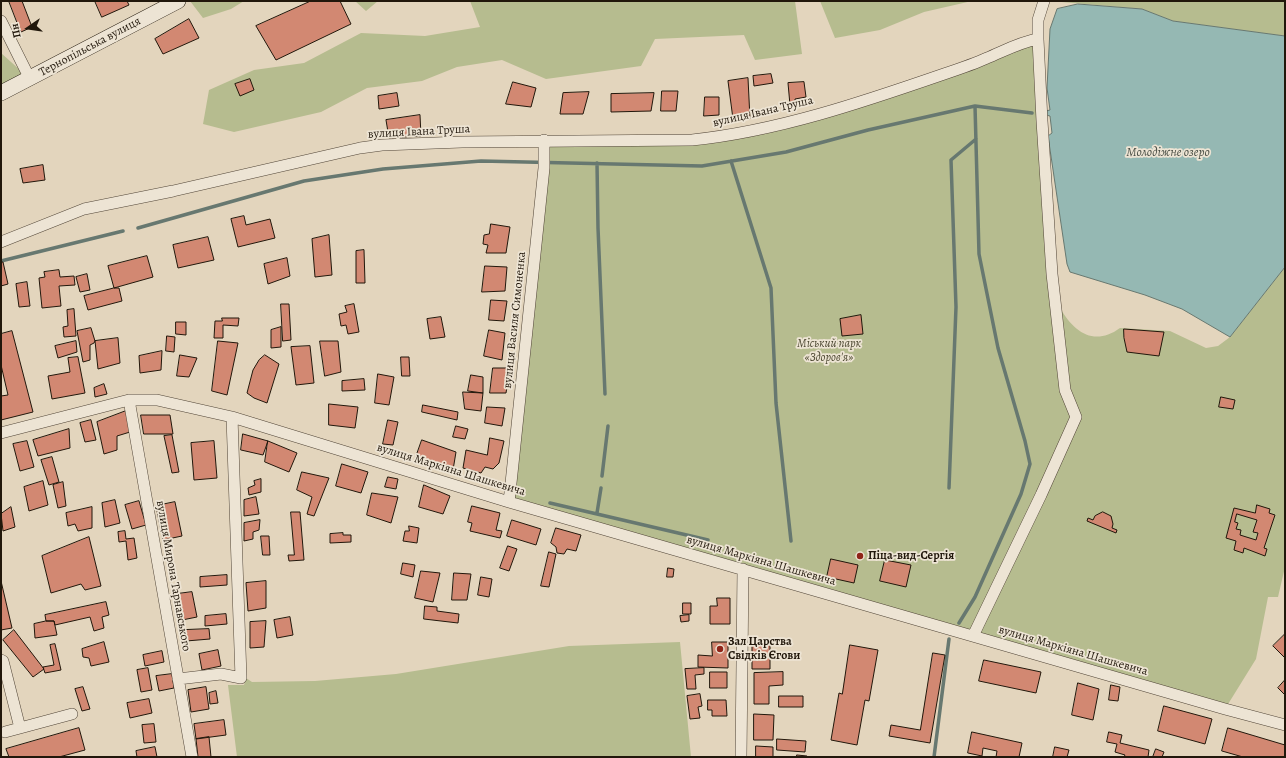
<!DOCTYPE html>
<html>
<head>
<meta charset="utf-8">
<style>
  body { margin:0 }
  #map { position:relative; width:1286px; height:758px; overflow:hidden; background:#e3d5bd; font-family:Alegreya,serif }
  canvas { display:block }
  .frame { position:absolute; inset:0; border:2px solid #21170b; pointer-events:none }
  .north { position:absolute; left:8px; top:8px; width:40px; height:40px; -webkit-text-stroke:3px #ede4d4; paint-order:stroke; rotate:257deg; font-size:11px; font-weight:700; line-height:16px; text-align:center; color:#21170b }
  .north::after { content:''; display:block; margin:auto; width:14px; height:18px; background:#21170b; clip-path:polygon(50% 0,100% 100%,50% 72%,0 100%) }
</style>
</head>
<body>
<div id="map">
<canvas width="1286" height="758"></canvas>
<div class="frame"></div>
<div class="north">Пн</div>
</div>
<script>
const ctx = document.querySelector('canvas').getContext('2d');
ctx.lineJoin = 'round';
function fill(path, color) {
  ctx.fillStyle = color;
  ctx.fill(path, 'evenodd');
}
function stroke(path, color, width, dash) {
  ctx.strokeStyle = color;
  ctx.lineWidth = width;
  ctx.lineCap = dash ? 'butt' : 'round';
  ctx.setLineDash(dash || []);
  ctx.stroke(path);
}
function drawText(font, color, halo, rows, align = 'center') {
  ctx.font = font + ' Alegreya,serif';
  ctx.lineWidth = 3.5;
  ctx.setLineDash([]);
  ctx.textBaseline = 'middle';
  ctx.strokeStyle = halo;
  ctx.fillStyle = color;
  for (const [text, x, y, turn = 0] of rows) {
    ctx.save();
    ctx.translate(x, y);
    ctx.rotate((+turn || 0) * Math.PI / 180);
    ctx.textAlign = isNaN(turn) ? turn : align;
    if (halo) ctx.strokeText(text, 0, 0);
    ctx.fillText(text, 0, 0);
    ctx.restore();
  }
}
fill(new Path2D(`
  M190,1H244L231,9L203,18Z
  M355,1H378L366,11Z
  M470,1H795L802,54L755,60L744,35L655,39L641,66L546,79L502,60L457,67L422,81L367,88L321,112L234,132L203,124L209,90L254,70L304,63L361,33L425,36L480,27Z
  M820,1H972L924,12L880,30L835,38Z
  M1050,1H1285V36L1173,21L1142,9Z
  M1038,39L1060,308C1074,332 1094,347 1120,328L1170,331L1206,348L1218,346L1230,337L1285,267V567L1278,597H1268L1256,659L1225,709L509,502L544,140H692L768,127Z
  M1,53L30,79L1,93Z
  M680,642L691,757H237L228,685H244L246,678L252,682L315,681L396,674L569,646Z`), '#b6bc8f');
const water = new Path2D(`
  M1078,4L1142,9L1173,21L1285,36V267L1230,337L1182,309L1145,295L1070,272L1067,264L1048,136L1052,133L1050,116L1046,115V111L1050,110L1047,88L1050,29L1057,9Z`);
fill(water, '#95b8b3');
stroke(water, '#677870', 1);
stroke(new Path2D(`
  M731,161L771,288L776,403L791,541
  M597,163L598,228L605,394
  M138,228L304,181L383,169L481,161L702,166L786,152L868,130L975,106L1032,113
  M1,261L123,231
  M602,476L608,426
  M949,488L956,307L951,160L976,139
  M550,503L708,540
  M597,513L601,488
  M959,623L975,597L1021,494L1030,464L1025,441L998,348L979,254L975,106
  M934,757L949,639`), '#677870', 3.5);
const building = new Path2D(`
  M9,1H22L32,27L21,32Z
  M95,1H127L129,5L102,17Z
  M311,1H340L351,24L276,60L256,26Z
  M189,19L199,38L163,54L155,39Z
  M771,74L773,83L754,86L753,76Z
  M748,78L750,119H733L728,81Z
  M250,79L254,90L240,96L235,84Z
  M513,82L536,88L531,107L506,104Z
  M804,82L806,97L795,99V104L790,105L788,83Z
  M662,91H678L676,111H661Z
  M589,92L583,114H560L563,93Z
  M397,93L399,106L379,109L378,96Z
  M654,93L651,111L611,112V94Z
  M705,97H719V115L704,116Z
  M420,115L421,136L389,138L386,120Z
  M43,165L45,180L23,183L20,169Z
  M244,216L246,225L270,219L275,238L238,247L231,219Z
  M491,224L510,227L506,253H486L488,245L483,244L484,235L489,234Z
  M329,235L332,275L315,277L312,239Z
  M208,237L214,260L178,268L173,245Z
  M364,250L365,283H356V251Z
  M147,256L153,277L114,288L108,266Z
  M287,258L290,276L268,284L264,264Z
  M1,262H3L8,284L1,286Z
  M485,266L507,267L505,291L482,292Z
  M59,270L60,277L74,276L75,285L59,286L61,306L42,308L39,278L45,277L44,272Z
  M87,274L90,290L80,292L76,277Z
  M27,282L30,306L19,307L16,284Z
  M114,288H119L122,301L88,310L84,296Z
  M491,300L507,301L504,321L489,320Z
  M281,304H289L291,340L283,341Z
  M354,304L359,332L348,334L346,325L341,326L339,314L347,312L345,306Z
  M74,309L76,336L64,337L63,327L68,326L67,310Z
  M861,315L863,334L842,336L840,319Z
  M441,317L445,337L430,339L427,319Z
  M222,318H239L238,326L223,325V338H214L215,321H222Z
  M176,322H186V335L176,334Z
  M281,327V347L271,348V330Z
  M91,328L95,341L94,343L90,345V360L83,362L77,331Z
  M1124,329L1164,332L1159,356L1127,352L1124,338Z
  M489,330L505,333L502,360L484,356Z
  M12,331L33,412L1,420V396L8,395L1,365V334Z
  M167,336L175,337L174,352L166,351Z
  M118,338L120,363L98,369L95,341Z
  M76,341L77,352L58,358L55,346Z
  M218,341L238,343L227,395L212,391Z
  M320,341H338L341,372L325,376Z
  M310,346L314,383L296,385L291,347Z
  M162,351L161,370L140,373L139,356Z
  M180,355L197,358L189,377L177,376Z
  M265,355L279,364L267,403L254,398L247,393L253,370L259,360Z
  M78,357L85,393L52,399L48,376L70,372L68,358Z
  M401,357H409L410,376H402Z
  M493,368H510L506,393H490Z
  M378,374L394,377L389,405L375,403Z
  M471,375L483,377V393L468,391Z
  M364,379L365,390L342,391V381Z
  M104,384L107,394L95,397L94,388Z
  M463,392L483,393L481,411L465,409Z
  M1221,397L1235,400L1233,409L1219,407Z
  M329,404L358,407L355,428L329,425Z
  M423,405L458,412L457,420L422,412Z
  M487,407L505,408L502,426L485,423Z
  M126,411L130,432L117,436V450L104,454L97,422Z
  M141,415H170L173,434H144Z
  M91,420L96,440L85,442L80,423Z
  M388,420L398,422L393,445L383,444Z
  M456,426L468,429L465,439L453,437Z
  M69,429L70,448L38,456L33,440Z
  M243,434L268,441L263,455L241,450Z
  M172,435L179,472L172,473L164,436Z
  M490,438L504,441L499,463L493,469L485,467L481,473L463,468L466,450L487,455Z
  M422,440L456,452L453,470L416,457Z
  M27,441L34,467L20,471L13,444Z
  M214,441L217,478L194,480L191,443Z
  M268,441L297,453L289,472L265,462Z
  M52,457L59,482L49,485L41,460Z
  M342,464L368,472L361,493L336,486Z
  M302,472L329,478L314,516L307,514L312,497L297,490Z
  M388,477L398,479L396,489L385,487Z
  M261,479V492L249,495L248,488L255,485L254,481Z
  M43,481L48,505L29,511L24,487Z
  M63,482L66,506L58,508L53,485Z
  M424,485L450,496L443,514L419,507Z
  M372,493L398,497L391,523L367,515Z
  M256,497L259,514L244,516V500Z
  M115,500L120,523L105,527L102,503Z
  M139,501L146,525L132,529L125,505Z
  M175,502L182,536L163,540L156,506Z
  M1257,505L1270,509L1269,513L1275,515L1264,548L1267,549L1265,556L1244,548L1243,553L1234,550L1236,541L1226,538L1234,508L1255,513ZM1237,514L1257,520L1253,532L1258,533L1256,540L1240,535L1241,530L1236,529L1238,523L1235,522Z
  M472,506L500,513L496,530L502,531L500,538L470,531L472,523L468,522Z
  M11,507L15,527L3,531L1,514Z
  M92,507V528L78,531L75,524L68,526L66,513Z
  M291,512H300L304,560L289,561L288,555H294Z
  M1103,512L1111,516L1113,524L1112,528L1117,530L1116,533L1087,521L1088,518L1093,520L1095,516Z
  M260,520L259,530L253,532V539L244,541V523Z
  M512,520L541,529L536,545L507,536Z
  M409,526L419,528L417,543L403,541L405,531H409Z
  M556,528L581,535L576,551L567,549L564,554L557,553L556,547L551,543Z
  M125,531L126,539L134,538L137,558L128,560L126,541L119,542L118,532Z
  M343,533V535H351V542L330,543V534Z
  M261,536H269L270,555H263Z
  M89,537L101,586L85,590L81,584L51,593L42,556Z
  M508,546L517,549L509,571L500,568Z
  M549,552L556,554L549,587L541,586Z
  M831,559L858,565L854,583L827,577Z
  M885,560L911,565L906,587L880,581Z
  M403,563L415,565L413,577L401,574Z
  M668,568L674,569L673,577H667Z
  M421,571L440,573L433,602L415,598Z
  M454,573L471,574L467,600H452Z
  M227,575V585L200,587V577Z
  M481,577L492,579L489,597L478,595Z
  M1,581L12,628L1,630Z
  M266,581V608L248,611L246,583Z
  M192,592L197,617L182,620L177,594Z
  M717,598H730V624H710V606H717Z
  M106,602L109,615L102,617L104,628L94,631L90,617L55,625L54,621H46L45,615Z
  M683,603H691V614H683Z
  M425,606L437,607V611L459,614L458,623L424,619Z
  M226,614L227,624L205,626V616Z
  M689,615V621L681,622L680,616Z
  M290,617L293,635L277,638L274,620Z
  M46,621H54L57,635L35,638L34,624Z
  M266,621L264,647L250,648V622Z
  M209,629L210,639L186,641L185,630Z
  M14,630L44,669L33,677L3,640Z
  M1285,634V658L1273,646Z
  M104,642L109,662L91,666L89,658L83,657L82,649Z
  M712,642H728V668L698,667V655L712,656Z
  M55,644L61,670L45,673L43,667L54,665L50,645Z
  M770,645V669H752V646Z
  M850,645L878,650L869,701L865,700L857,745L831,740L839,693L842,694Z
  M218,650L221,666L202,670L199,654Z
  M162,651L164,662L145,666L143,655Z
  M933,653L945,655L930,743L889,736L891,725L920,730Z
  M984,660L1041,672L1036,693L979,681Z
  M148,668L152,690L141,692L137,670Z
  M704,668V674L695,675L696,689H687L685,669Z
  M710,672H727V688H710Z
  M783,672V685L769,686V704H754V673Z
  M172,674L174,688L159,691L156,676Z
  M1285,680V695L1278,688Z
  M1078,683L1099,689L1093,720L1072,715Z
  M1111,685L1120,687L1118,701L1109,700Z
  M83,687L90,709L82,711L75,689Z
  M206,687L209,709L191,712L188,690Z
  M216,691L218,703L210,704L209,693Z
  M700,694L702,706L698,707L700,718L690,719L687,696Z
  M779,696H803V707H779Z
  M149,699L152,713L130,718L127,703Z
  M708,700H726L727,716H712V710H708Z
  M1164,706L1212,719L1205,744L1158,731Z
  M754,714L774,715L773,740H754Z
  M224,720L226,735L196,739L194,724Z
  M154,724L156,742L144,743L142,725Z
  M79,728L85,750L59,757H9L6,749Z
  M1228,728L1285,745V757H1243L1222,751Z
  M972,732L1022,743L1019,757H996L997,751L983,748L982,756L968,753Z
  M1109,732L1122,735L1120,743L1149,750L1148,757H1124L1125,755L1115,752L1117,744L1107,742Z
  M209,737L211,757H198L196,739Z
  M777,739L806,741L805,752L777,750Z
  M756,746L773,747V757H756Z
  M155,747L157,757H137L136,751Z
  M1055,747L1069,750L1067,757H1053Z
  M1156,749L1164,752L1162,757H1153Z
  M797,755L807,756L806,757H797Z`);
fill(building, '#d28872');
stroke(building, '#21170b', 1);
const street = new Path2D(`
  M1,21L30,79
  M1,242L84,209L173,191L360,148L382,145L462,142L692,140C778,131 863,102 944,74C959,69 974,64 987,58C1004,51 1020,42 1038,39
  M129,400L192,757
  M1,433L129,400H157L232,417L509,502L1225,709L1285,725
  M509,502L544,168V140
  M973,636L1041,495L1076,417L1065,390L1052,274L1042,121L1038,39V20L1044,1
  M1,660L3,661L20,728L72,714
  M178,679L221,674L241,678L232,417
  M5,732L20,728
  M741,757L743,569`);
const secondary = new Path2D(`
  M1,93L178,1`);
stroke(street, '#524638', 12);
stroke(secondary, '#21170b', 16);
stroke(street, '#ede4d4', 11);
stroke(secondary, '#ede4d4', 15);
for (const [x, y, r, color] of [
  [860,556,4,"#8f2418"],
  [720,649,4,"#8f2418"]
]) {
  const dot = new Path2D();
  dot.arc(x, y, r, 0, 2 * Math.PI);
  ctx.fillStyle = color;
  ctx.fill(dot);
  stroke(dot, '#ede4d4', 1.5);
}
drawText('12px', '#21170b', '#ede4d4', [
  ["Тернопільська вулиця",90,47,-28],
  ["вулиця Івана Труша",763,112,-13],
  ["вулиця Івана Труша",419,132,-3],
  ["вулиця Василя Симоненка",515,320,-84],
  ["вулиця Маркіяна Шашкевича",451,470,17],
  ["вулиця Маркіяна Шашкевича",761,561,16],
  ["вулиця Мирона Тарнавського",173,576,80],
  ["вулиця Маркіяна Шашкевича",1073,651,16]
]);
drawText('italic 12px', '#4e4933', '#ede4d4', [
  ["Міський парк",829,344],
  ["«Здоров'я»",829,358]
]);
drawText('bold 12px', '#21170b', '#ede4d4', [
  ["Піца-вид-Сергія",868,556],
  ["Зал Царства",728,642],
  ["Свідків Єгови",728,656]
], 'left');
drawText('italic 13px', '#4a4f46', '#ede4d4', [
  ["Молодіжне озеро",1168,153]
]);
</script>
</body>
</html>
